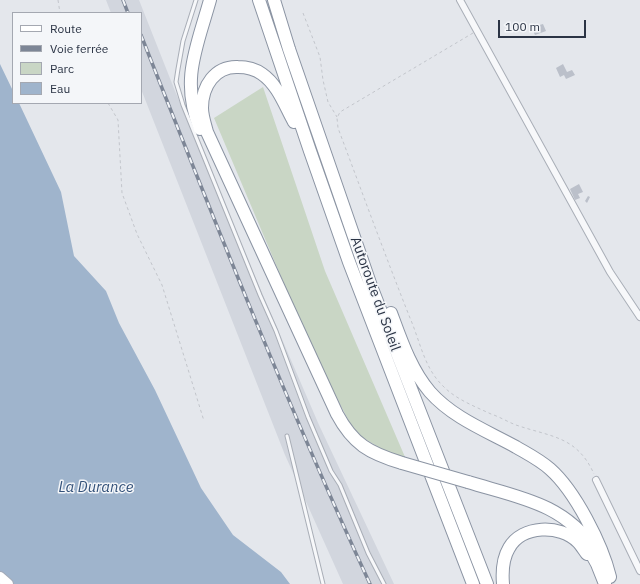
<!DOCTYPE html>
<html>
<head>
<meta charset="utf-8">
<style>
  body { margin:0 }
  #map { position:relative; width:640px; height:584px; overflow:hidden; background:#e4e7ec; font-family:"IBM Plex Sans",sans-serif }
  canvas { display:block }
  .legend { position:absolute; left:12px; top:12px; width:130px; height:92px; box-sizing:border-box; background:#f4f6f9; border:1px solid #a4a8b1; margin:0; padding:5px 7px; list-style:none; font-size:12px; color:#2b3445 }
  .legend li { display:flex; align-items:center; gap:8px; height:20px }
  .legend b { width:20px; border:1px solid #a4a8b1 }
  .scale { position:absolute; left:498px; top:20px; width:88px; height:18px; box-sizing:border-box; border:2px solid #2b3445; border-top:0; padding-left:5px; font-size:12px; line-height:14px; white-space:nowrap; color:#2b3445; -webkit-text-stroke:3px #f4f6f9; paint-order:stroke }
</style>
</head>
<body>
<div id="map">
<canvas width="640" height="584"></canvas>
<ul class="legend">
<li><b style="height:5px;background:#fff"></b>Route</li>
<li><b style="height:5px;background:#7d8696"></b>Voie ferrée</li>
<li><b style="height:11px;background:#c9d6c5"></b>Parc</li>
<li><b style="height:11px;background:#9fb4cc"></b>Eau</li>
</ul>
<div class="scale">100 m</div>
</div>
<script>
const ctx = document.querySelector('canvas').getContext('2d');
ctx.lineJoin = 'round';
function fill(path, color) {
  ctx.fillStyle = color;
  ctx.fill(path, 'evenodd');
}
function stroke(path, color, width, dash) {
  ctx.strokeStyle = color;
  ctx.lineWidth = width;
  ctx.lineCap = dash ? 'butt' : 'round';
  ctx.setLineDash(dash || []);
  ctx.stroke(path);
}
function drawText(font, color, halo, rows, align = 'center') {
  ctx.font = font + ' "IBM Plex Sans",sans-serif';
  ctx.lineWidth = 3;
  ctx.setLineDash([]);
  ctx.textBaseline = 'middle';
  ctx.strokeStyle = halo;
  ctx.fillStyle = color;
  for (const [text, x, y, turn = 0] of rows) {
    ctx.save();
    ctx.translate(x, y);
    ctx.rotate((+turn || 0) * Math.PI / 180);
    ctx.textAlign = isNaN(turn) ? turn : align;
    if (halo) ctx.strokeText(text, 0, 0);
    ctx.fillText(text, 0, 0);
    ctx.restore();
  }
}
fill(new Path2D(`
  M106,0H139L175,91L319,425L394,584H343L285,455L141,89V13H111Z`), '#d2d6de');
fill(new Path2D(`
  M263,87L325,271L405,457L385,451L355,433L312,350L214,118Z`), '#c9d6c5');
fill(new Path2D(`
  M0,64L13,91V103H19L61,192L74,256L106,291L119,323L155,390L201,488L233,535L281,572L290,584H3L0,577Z`), '#9fb4cc');
fill(new Path2D(`
  M535,24L536,26L543,24L546,31L535,35L531,26Z
  M563,64L567,72L572,70L575,75L566,79L564,75L560,77L556,68Z
  M579,184L583,192L578,194L580,198L575,200L570,189Z
  M588,196L590,197L587,203L585,201Z`), '#bbc0ca');
const lane = new Path2D(`
  M196,0L183,41L178,69L176,82L183,105L260,295L276,331L308,417L331,471L340,485L368,553L384,584
  M287,436L323,584`);
const street = new Path2D(`
  M460,0L610,272L640,317
  M596,480L640,571`);
const primary = new Path2D(`
  M0,577L8,584`);
const highway = new Path2D(`
  M259,0L310,151L349,262L473,584
  M274,0L289,49L371,286L487,584
  M294,122C285,106 278,85 262,74C255,69 247,67 238,67C215,66 202,86 202,108C202,116 205,124 207,132L337,414C353,444 369,453 402,463
  M200,129C180,80 197,47 210,0
  M391,313C401,340 411,370 430,392C453,418 487,431 516,447C528,454 540,460 550,469C575,491 602,544 610,577
  M468,482C517,497 564,503 594,549
  M586,544L597,564L605,584
  M503,584C502,572 503,558 509,548C522,525 560,524 578,542C581,545 584,550 587,554`);
stroke(lane, '#a9aeb7', 5);
stroke(street, '#a9aeb7', 8);
stroke(primary, '#a3abb8', 12);
stroke(highway, '#8b94a3', 14);
stroke(new Path2D(`
  M58,0L60,13
  M303,13L320,57L323,80L328,102L337,117
  M473,33L340,112L337,118L338,128C362,192 385,255 410,318C420,341 424,367 442,385C455,399 474,406 491,414C500,417 508,422 516,425C551,437 577,436 594,474
  M108,103L118,120L122,193L137,234L162,285L204,421`), '#c2c5cb', 1, [3, 3]);
stroke(lane, '#f7f8fa', 3);
stroke(street, '#f7f8fa', 6);
stroke(primary, '#fff', 10);
stroke(highway, '#fff', 12);
const rail = new Path2D(`
  M123,0L128,13
  M141,35C214,220 287,404 370,584`);
stroke(rail, '#7d8696', 3.5);
stroke(rail, '#f4f6f9', 2, [6]);
const highwayBridge = new Path2D(`
  M402,463L468,482`);
stroke(highwayBridge, '#8b94a3', 14, []);
stroke(highwayBridge, '#fff', 12);
drawText('14px', '#2b3445', '#f4f6f9', [
  ["Autoroute du Soleil",375,294,70]
]);
drawText('italic 15px', '#34527a', '#f4f6f9', [
  ["La Durance",96,488]
]);
</script>
</body>
</html>
